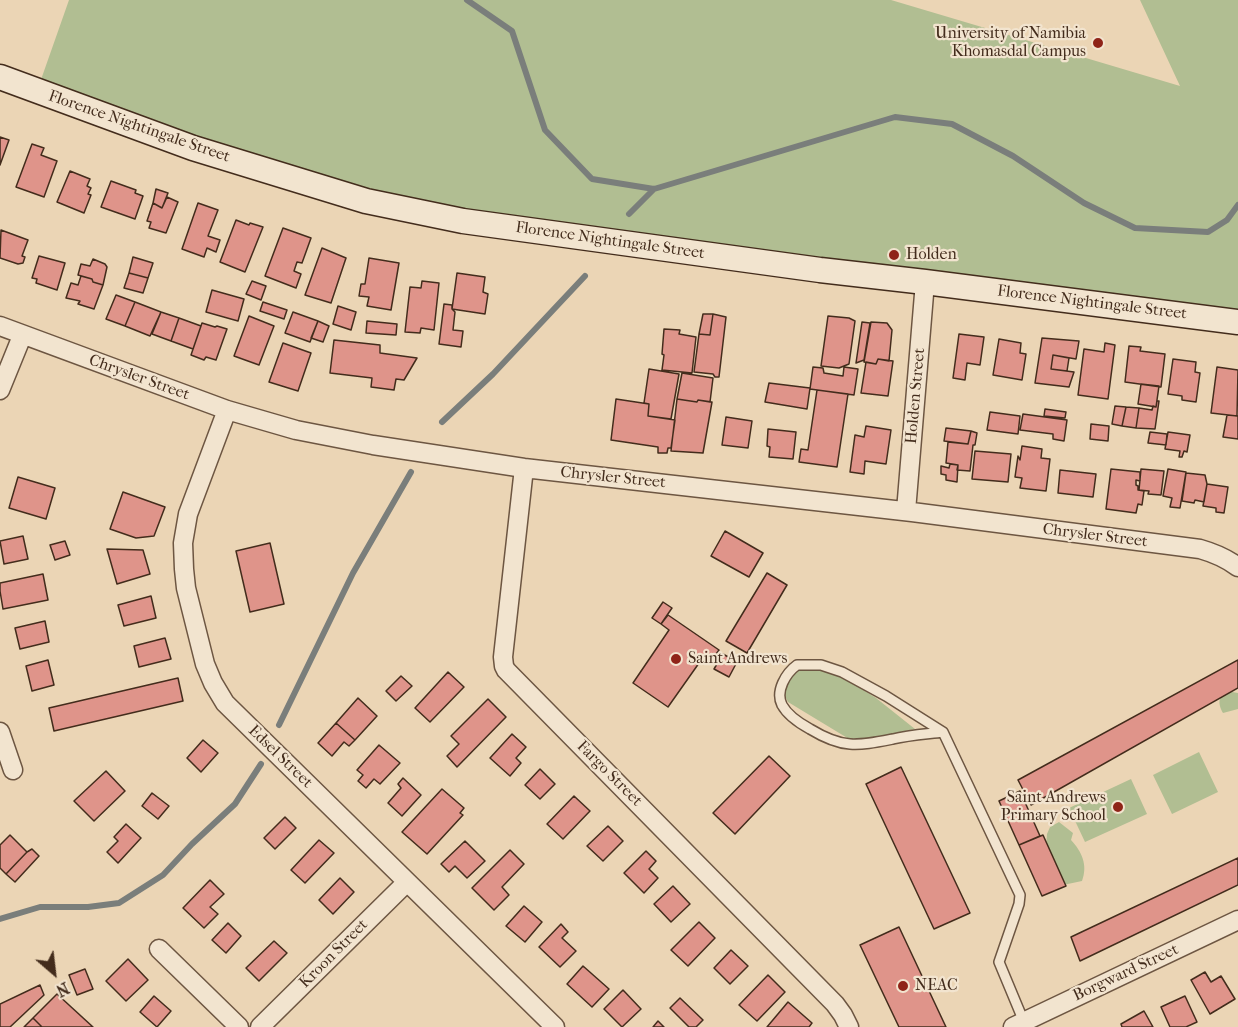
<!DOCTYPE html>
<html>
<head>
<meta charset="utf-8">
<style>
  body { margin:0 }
  #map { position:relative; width:1238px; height:1027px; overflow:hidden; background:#ebd5b5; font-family:"IM FELL French Canon",serif }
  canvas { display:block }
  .north { position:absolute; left:24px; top:943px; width:60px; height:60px; -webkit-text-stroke:4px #f2e4cf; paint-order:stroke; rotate:152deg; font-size:16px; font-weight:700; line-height:24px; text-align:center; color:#432c1c }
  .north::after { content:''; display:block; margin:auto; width:21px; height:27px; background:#432c1c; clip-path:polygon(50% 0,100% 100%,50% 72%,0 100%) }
</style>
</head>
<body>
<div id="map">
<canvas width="1238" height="1027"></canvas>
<div class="north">N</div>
</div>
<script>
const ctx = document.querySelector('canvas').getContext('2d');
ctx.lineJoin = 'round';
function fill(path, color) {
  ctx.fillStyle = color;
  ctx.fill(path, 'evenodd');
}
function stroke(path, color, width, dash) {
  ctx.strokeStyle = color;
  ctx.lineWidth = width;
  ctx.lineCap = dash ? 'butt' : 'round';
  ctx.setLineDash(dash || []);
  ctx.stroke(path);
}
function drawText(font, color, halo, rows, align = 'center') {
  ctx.font = font + ' "IM FELL French Canon",serif';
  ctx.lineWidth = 4.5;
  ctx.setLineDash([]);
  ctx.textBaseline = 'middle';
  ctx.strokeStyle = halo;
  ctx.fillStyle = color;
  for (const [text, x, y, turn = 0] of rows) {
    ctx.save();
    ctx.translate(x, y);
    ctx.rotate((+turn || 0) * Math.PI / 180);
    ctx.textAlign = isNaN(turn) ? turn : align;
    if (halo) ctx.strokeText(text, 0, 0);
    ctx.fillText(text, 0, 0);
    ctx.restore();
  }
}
fill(new Path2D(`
  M69,0H891L1180,86L1140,0H1238V322L463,221L37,91Z
  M801,661L827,667L876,698L915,729L854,742L788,702L783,692L787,674Z
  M1232,692L1238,693V709L1223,713C1217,702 1218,694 1232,692Z
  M1199,752L1218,792L1172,814L1153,775Z
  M1131,779L1147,814L1085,842L1069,808Z
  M1059,822L1073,833L1071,840C1082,852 1088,865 1082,881L1063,885L1046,847L1047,834L1050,827Z`), '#b1be92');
stroke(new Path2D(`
  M467,0L512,31L545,130L592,179L654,189L895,117L952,124L1013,156L1084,203L1135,228L1208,232L1227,220L1238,205
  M629,214L654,189
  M442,422L493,374L585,276
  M279,725L353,573L411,472
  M0,919L40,907H88L119,903L163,875L192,844L235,804L261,764`), '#7a7e7b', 6);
const building = new Path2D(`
  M0,137L9,140L0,165Z
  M32,144L44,148L41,155L57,161L44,197L16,187Z
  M70,171L90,179L87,186L91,188L88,194L91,195L84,213L57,202Z
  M111,181L136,190L135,193L143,196L135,219L101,207Z
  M156,189L168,193L162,208L153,203Z
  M167,197L178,202L166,233L149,228L151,222L147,221L153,203L162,208Z
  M198,203L218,210L208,236L220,240L216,252L207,248L204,257L182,249Z
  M236,220L249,225L250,223L263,227L245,272L220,262Z
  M283,228L311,238L302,263L297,262L294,271L301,274L296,288L265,276Z
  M1,230L28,240L22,256L25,257L23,263L18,264L0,258Z
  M322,248L346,258L331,303L305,295Z
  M39,256L65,263L57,290L36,283L37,279L32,278Z
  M133,257L153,263L148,278L129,273Z
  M369,258L399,263L391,310L367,306L369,297L359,296L361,284H365Z
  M93,259L105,264L107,267L103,285L93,282L92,279L78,275L81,264L90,266Z
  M129,273L148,278L143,293L124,288Z
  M457,273L485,277L483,292L488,294L485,314L452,309Z
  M81,276L92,279L93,282L103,285L94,309L78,304L80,301L66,298L71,283L78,285Z
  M252,281L266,286L261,300L246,294Z
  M422,281L439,283L434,330L421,328L420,333L405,332L410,287L421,288Z
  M212,290L244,299L238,321L206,312Z
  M116,295L135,302L125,326L106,319Z
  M135,302L161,312L150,336L125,326Z
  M263,302L287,310L284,319L260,311Z
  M444,304L452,305V309L455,312L453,330L463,331L461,347L439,344Z
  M338,306L356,312L351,330L333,324Z
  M161,312L179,318L171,341L152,334Z
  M293,312L318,321L310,342L285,333Z
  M703,314H713L710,335L699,334Z
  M713,314L726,317L719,377H715L713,374L694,372L699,334L710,335Z
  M249,316L274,326L259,365L234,356Z
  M828,316L849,318L855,321L849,364L839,368L821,366Z
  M179,318L201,326L193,349L171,341Z
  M318,321L329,326L323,342L311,338Z
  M367,321L397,324L396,335L366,333Z
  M862,322L870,323L864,360L856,363Z
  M871,322L887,323L892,330L889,361L878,359L876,364L864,362Z
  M202,323L215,327L217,326L227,329L216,360L206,357L204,360L191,355Z
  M664,329L680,330L679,334L696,337L692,373L662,370L664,355L662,354Z
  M959,334L984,337L980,365L967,363L965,380L953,378Z
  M1042,338L1079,341L1076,359L1053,355L1051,369L1074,372L1069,387L1035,383Z
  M999,339L1021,343L1020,353L1026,354L1022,380L993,375Z
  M334,340L380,345V353L417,358L404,380L396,379L394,390L371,387L372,378L330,373Z
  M283,343L311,353L298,391L269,382Z
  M1105,343L1115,345L1108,399L1078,395L1084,349L1104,352Z
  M1129,346L1141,347L1140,351L1165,354L1161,387L1125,382Z
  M1053,355L1069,358L1067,371L1051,369Z
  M878,359L893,361L888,396L861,393L866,362L876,364Z
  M1173,359L1196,362L1195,372L1200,373L1196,402L1182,400V396L1168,394Z
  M813,367L823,368L824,373L843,376L844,367L858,369L854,395L810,389Z
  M1217,367L1238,370L1237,416L1211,413Z
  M649,369L679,374L671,419L648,416L649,404L644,403Z
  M682,373L713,378L710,402L698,400L697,402L677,399Z
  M769,383L810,388L807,409L765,402Z
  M1141,384L1159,386L1156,407L1138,404Z
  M817,390L848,394L837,467L799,462L801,449L808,450Z
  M616,399L649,404L648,416L675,420L671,448H668L667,453H658V447L611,440Z
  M677,399L697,402L698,400L712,402L703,453L671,451Z
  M1157,401H1159L1155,429L1136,428L1139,408L1152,410L1153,406L1156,407Z
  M1115,406L1126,407L1122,426L1112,424Z
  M1126,407L1139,408L1136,428L1122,426Z
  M1045,409L1066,412L1065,418L1044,416Z
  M990,412L1020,416L1018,434L987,430Z
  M1023,414L1067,420L1064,441L1053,439V434L1020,430Z
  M1227,415L1238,416V439L1223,437Z
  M726,417L752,421L748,448L722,445Z
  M1091,424L1109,426L1108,441L1090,439Z
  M866,426L891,430L886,464L865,461L864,474L850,472L855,435L864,437Z
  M946,428L971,431L968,444L944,441Z
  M768,429L796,432L793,459L769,457L770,447L767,446Z
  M971,431L977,433L975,445H973L970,471L957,470L958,465L946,463L948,442L968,444Z
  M1150,432L1167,434L1166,445L1148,443Z
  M1168,432L1190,435L1187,452L1184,451L1182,457H1179L1180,451L1165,449Z
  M1022,446L1042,449L1041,458L1050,459L1046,491L1020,488L1022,478L1015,477L1018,456L1020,460Z
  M975,451L1011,454L1008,482L972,479Z
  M950,464L958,465L957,482L946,480V475L941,474V466L949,468Z
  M1111,469L1140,472V481L1136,480V485L1138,486V490L1144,491L1142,505L1138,504L1136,513L1106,509Z
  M1141,469L1164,471L1161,495L1148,494L1149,491L1139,490Z
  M1168,469L1186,472L1180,508L1170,507L1172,498L1163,496Z
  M1060,470L1096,474L1093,497L1058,493Z
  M1186,473L1205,475L1207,484L1204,502L1195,500L1194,503L1182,501Z
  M18,477L55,488L46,519L9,508Z
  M1207,484L1228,487L1224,513L1216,512V508L1203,506Z
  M123,492L165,507L154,536L136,538L110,529Z
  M725,531L763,553L749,577L711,556Z
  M23,536L28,559L4,564L0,541Z
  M65,541L70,555L55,560L50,545Z
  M270,543L284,604L250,612L236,551Z
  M107,549L143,550L150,574L117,584Z
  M767,573L787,585L747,653L726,641Z
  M43,574L48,600L3,609L0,591V583Z
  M151,596L156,618L124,626L118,605Z
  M663,602L672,608L661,624L652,618Z
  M668,615L719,650L711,661L704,656L668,707L633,683L669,630L661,624Z
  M45,621L49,642L20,649L15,628Z
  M165,638L171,659L139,667L134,646Z
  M723,654L737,662L729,677L714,669Z
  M48,660L54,685L32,691L26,666Z
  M1238,660V688L1031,805L1018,780Z
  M448,672L464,687L430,722L415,708Z
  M401,676L412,686L396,701L386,691Z
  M178,678L183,701L54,731L49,708Z
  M358,698L377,716L355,740L336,723Z
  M488,699L506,717L457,767L447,756L459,744L451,736Z
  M336,723L355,740L349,746L344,742L332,756L318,743Z
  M512,734L526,747L516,758L521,763L510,776L490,758Z
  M203,740L218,753L201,772L187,758Z
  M379,745L400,763L380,784L374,779L366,788L358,781L363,775L357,770Z
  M769,756L790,776L735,834L713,813Z
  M901,767L970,913L934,929L866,784Z
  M540,769L555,784L540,799L525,785Z
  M106,771L125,791L94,821L74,801Z
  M403,778L421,795L402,816L388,803L401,788L398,784Z
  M442,789L464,808L460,813L463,815L427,854L402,832Z
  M1020,791L1040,836L1019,845L999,801Z
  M152,793L169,806L158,819L142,806Z
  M574,796L590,811L563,839L547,824Z
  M285,817L296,828L275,849L264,838Z
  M126,824L141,838L118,863L107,852L118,841L114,837Z
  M608,826L623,841L603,861L587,846Z
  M10,835L27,852L6,874L0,868V845Z
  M1043,835L1066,886L1042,896L1019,845Z
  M319,840L334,853L305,883L291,870Z
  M465,841L485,861L467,878L455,866L449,872L441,864Z
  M32,849L39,856L15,882L6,874L27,852Z
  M510,850L524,864L502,887L509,895L494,910L472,888Z
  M646,851L656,861L649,869L658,878L644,893L624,873Z
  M1238,858V885L1080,961L1071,937Z
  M340,878L354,892L333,914L319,900Z
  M210,880L224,894L210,907L218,914L204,928L183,908Z
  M673,886L690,904L671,922L654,904Z
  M524,906L542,922L525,942L506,926Z
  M699,922L715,938L688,966L671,950Z
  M228,923L241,936L226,953L212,940Z
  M561,924L568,932L562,938L576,951L560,967L539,947Z
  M899,927L946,1027H899L860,945Z
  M274,941L287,953L259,981L246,968Z
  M731,950L748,966L730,984L714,968Z
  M128,959L148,980L126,1001L106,981Z
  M583,966L609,989L592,1007L567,984Z
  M85,969L93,989L77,995L69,975Z
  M1205,972L1211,982L1221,976L1235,999L1210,1014L1191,980Z
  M768,975L785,992L757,1021L739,1005Z
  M40,985L44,995L10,1027H0V1004Z
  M623,990L641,1009L622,1027L604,1009Z
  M57,994L93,1027H42L33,1018Z
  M154,996L171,1011L157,1027L140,1012Z
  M1185,996L1197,1022L1186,1027H1170L1161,1007Z
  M680,998L703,1020L696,1027H689L670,1008Z
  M788,1002L812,1023L809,1027H767Z
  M1144,1011L1153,1027H1122L1121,1024Z
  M33,1018L42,1027H24Z
  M658,1021L664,1027H653Z`);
fill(building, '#df948a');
stroke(building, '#432c1c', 1.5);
const lane = new Path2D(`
  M943,732C927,734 909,735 893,739C857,746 843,749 810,729C799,723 788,716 782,705C775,691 786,673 797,665H821L842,672L886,696L943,732L1020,895L1019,904L999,962L1024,1022`);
const street = new Path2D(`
  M0,326L227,410L296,430L373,445L524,468L912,512L1200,549C1214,553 1226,558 1238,567
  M0,390L22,336
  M227,410L188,514L183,543L184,569L186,588L205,664L213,683L225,703L555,1027
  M524,468L503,657L504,666L506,670L835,1004L843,1015L849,1027
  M906,511L925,282
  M0,732L13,770
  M159,949L239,1027
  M260,1027L407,882
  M1013,1027L1238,920`);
const secondary = new Path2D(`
  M0,77L193,148L366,201L463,221L820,270L925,282L1238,322`);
stroke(lane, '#6d5642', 12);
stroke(street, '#6d5642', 21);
stroke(secondary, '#432c1c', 27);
stroke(lane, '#f2e4cf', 9);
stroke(street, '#f2e4cf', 18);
stroke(secondary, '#f2e4cf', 24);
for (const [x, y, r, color] of [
  [1098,43,6,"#8f2418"],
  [894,255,6,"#8f2418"],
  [676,659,6,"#8f2418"],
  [1118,807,6,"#8f2418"],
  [903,986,6,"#8f2418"]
]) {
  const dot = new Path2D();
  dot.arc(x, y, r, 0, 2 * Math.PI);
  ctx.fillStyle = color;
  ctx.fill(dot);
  stroke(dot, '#f2e4cf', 2);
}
drawText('16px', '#432c1c', '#f2e4cf', [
  ["University of Namibia",1086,34,"right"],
  ["Khomasdal Campus",1086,52,"right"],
  ["Holden",906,255],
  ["Saint Andrews",688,659],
  ["Saint Andrews",1106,798,"right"],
  ["Primary School",1106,816,"right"],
  ["NEAC",915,986]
], 'left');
drawText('16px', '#432c1c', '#f2e4cf', [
  ["Florence Nightingale Street",139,127,19],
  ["Florence Nightingale Street",610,241,8],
  ["Florence Nightingale Street",1092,303,7],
  ["Chrysler Street",139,378,20],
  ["Holden Street",916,396,-85],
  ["Chrysler Street",613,478,6],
  ["Chrysler Street",1095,536,7],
  ["Edsel Street",280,757,44],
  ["Fargo Street",609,774,45],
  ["Kroon Street",334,954,-45],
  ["Borgward Street",1126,973,-25]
]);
</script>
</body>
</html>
